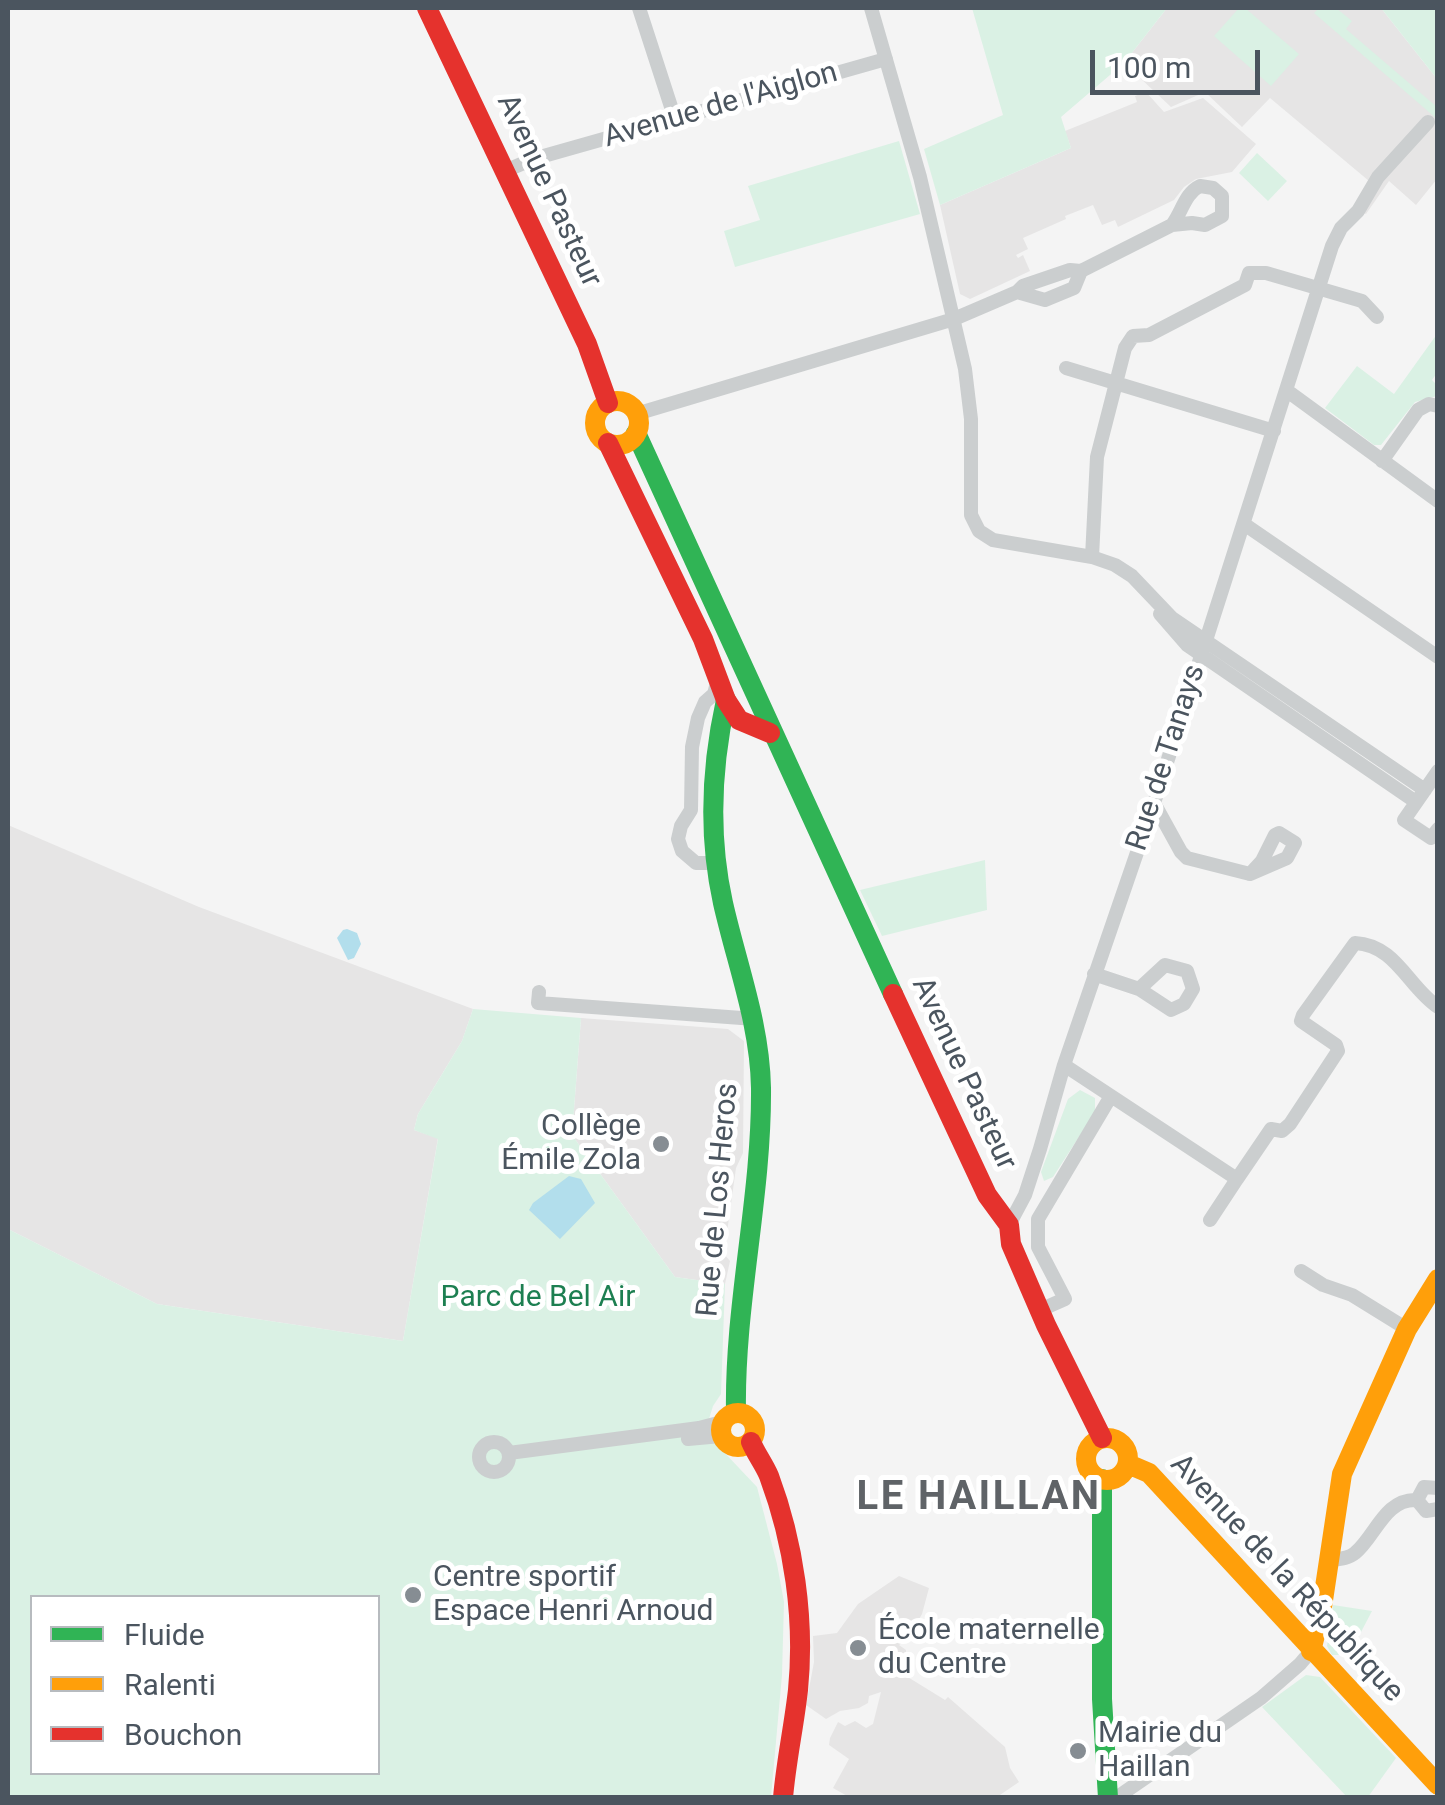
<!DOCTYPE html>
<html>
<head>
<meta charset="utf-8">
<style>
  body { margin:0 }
  #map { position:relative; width:1445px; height:1805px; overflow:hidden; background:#f4f4f4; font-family:Roboto,sans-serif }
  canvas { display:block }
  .frame { position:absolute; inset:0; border:10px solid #4b555f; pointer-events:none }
  .legend { position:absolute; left:30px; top:1595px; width:350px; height:180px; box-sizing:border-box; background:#fff; border:2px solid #b7bbbf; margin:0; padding:12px 18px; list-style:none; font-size:30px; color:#4b555f }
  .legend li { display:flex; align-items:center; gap:20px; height:50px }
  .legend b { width:50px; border:2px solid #b7bbbf }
  .scale { position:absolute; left:1090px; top:50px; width:170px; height:45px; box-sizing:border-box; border:5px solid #4b555f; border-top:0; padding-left:12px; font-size:30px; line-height:35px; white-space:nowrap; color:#4b555f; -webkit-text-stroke:8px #fff; paint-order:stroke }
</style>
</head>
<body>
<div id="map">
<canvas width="1445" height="1805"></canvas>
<div class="frame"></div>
<ul class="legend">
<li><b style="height:12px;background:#30b455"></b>Fluide</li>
<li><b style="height:12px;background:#ff9f0a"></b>Ralenti</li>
<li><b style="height:12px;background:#e5322d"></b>Bouchon</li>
</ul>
<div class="scale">100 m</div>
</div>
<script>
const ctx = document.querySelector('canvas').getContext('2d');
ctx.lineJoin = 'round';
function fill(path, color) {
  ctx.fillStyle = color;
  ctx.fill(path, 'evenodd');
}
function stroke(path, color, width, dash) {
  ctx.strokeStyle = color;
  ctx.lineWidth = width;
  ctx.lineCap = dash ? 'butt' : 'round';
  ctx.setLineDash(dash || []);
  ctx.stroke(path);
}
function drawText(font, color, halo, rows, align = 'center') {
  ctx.font = font + ' Roboto,sans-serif';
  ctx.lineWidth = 10;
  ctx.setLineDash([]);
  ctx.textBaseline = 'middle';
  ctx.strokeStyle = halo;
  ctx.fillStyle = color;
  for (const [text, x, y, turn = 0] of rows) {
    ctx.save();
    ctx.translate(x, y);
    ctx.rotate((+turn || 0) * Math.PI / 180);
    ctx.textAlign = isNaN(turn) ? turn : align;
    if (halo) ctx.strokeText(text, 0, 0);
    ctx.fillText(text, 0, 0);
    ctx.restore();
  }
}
fill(new Path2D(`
  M1167,8H1381L1437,79V179L1416,205L1389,181L1366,214L1355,209L1369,181L1270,98L1242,127L1205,92L1171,107L1124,63Z
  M1146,92L1164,112L1203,98L1256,144L1232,172L1196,179L1184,187L1174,200L1118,227L1115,220L1102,225L1093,205L1065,216L1066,219L1023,238L1028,249L1016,255L1018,258L1023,255L1030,271L970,299L960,294L940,205L1071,148L1065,131L1137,102L1135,96Z
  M8,825L199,907L473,1009L462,1041L418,1114L414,1130L438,1138L403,1341L157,1304L8,1229Z
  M581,1018L728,1029L744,1041L743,1153L736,1168L724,1254L730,1261L725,1284L675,1277L572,1135Z
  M899,1576L929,1588L922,1614L907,1640L899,1645L906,1650V1659L898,1662V1671L945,1700L948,1697L1005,1747L1010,1768L1019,1782L997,1797H849L833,1788L849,1759L829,1745L830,1738L838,1722L845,1726L855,1721L866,1728L873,1724L881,1692L869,1696L868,1703L859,1708L840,1711L826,1719L806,1705L814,1662L813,1636L837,1633L858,1604Z`), '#e6e5e5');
fill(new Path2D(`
  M972,8H1167L1124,63L1061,117L1071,148L940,205L924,149L1003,115Z
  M1239,8H1245L1299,54L1271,86L1214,36Z
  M1319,8H1336L1352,21L1346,29L1437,107V119L1314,13Z
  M1381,8H1437V79Z
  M899,141L920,214L735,267L724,231L760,220L748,186Z
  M1257,153L1287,181L1268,201L1239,173Z
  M1437,334V373L1432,380L1437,385V396L1415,402L1381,445H1374L1325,408L1357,366L1394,394Z
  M985,860L987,910L882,936L860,890Z
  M473,1009L581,1018L572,1135L675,1277L725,1284L721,1394L713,1406L705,1432L757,1487L777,1564L784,1602L782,1675L771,1797H8V1229L157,1304L403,1341L438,1139L414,1130L418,1114L462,1041ZM32,1598H378V1772H32Z
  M1080,1090L1095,1098V1112L1053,1177L1044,1181L1041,1172L1068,1099Z
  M1333,1605L1372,1611L1349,1655H1332L1327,1646Z
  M1306,1675L1320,1677L1396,1758L1368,1797H1347L1262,1707Z`), '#daf1e4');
fill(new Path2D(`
  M347,929L357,933L361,944L354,958L348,960L337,938L343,930Z
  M569,1176L581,1179L595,1203L560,1239L529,1210L533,1203Z`), '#b2deec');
stroke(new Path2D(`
  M639,8L675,119
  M871,8L920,177L965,369L971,419V515L979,531L993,540L1092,557L1115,565L1132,576L1172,618L1425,790
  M505,171L533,159L886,59
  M1200,186L1213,188L1222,196V216L1205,225L1192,223L1172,225C1182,212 1185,193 1200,186Z
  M1017,292L1045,300L1074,288L1081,271
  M1066,368L1274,431
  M1286,390L1438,501
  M636,414L954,319L1017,292L1023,286L1070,270L1081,271L1172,225
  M1382,461L1418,410L1429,404L1438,406
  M1244,524L1438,657
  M1092,557L1097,457L1125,348L1133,336L1149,335L1245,285L1249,273H1266L1362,301L1377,317
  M1160,614L1187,645L1416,802
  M1438,771L1404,820L1431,838L1438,829
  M1154,803L1181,852L1187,858L1250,874L1287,858L1295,843L1279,833L1275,835L1262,861L1250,874
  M717,863H696L682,851L678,839L681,826L691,810L692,747L698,718L705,702L714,694L718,679
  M1094,974L1139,989L1171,1010L1184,1004L1193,989L1187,971L1165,965L1139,989
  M539,992L538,1003L755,1019
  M1064,1065L1237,1179L1271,1129L1282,1131L1290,1124L1338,1051L1336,1045L1301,1021L1303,1015L1355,943C1396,945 1408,987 1438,1007
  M1210,1220L1237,1179
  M1009,1225L1025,1195L1040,1149L1064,1065L1154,803L1332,246L1341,228L1358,211L1378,177L1428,122
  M1301,1271L1323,1285L1352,1295L1407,1329
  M1040,1310L1065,1299L1038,1247V1219L1111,1096
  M688,1439L721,1436
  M479 1457a15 15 0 1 1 30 0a15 15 0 1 1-30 0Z
  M509,1453L699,1428L722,1422
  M1438,1488L1424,1487L1417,1500L1426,1511L1438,1509
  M1330,1560C1338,1559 1348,1559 1355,1553C1375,1537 1385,1498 1417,1500
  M1116,1798L1261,1698L1300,1664L1311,1651`), '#cbcecf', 14);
stroke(new Path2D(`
  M636,433L893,994
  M726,700C711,768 708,835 723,903C737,965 760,1024 761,1088C762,1197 734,1304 736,1413
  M1102,1479V1699L1108,1798`), '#30b455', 20);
stroke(new Path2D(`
  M595 423a22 22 0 1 1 44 0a22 22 0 1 1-44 0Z
  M721 1430a17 17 0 1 1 34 0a17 17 0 1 1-34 0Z
  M1086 1459a21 21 0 1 1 42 0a21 21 0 1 1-42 0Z
  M1128,1464L1149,1473L1438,1785
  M1311,1651L1322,1607L1342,1474L1407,1329L1438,1279`), '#ff9f0a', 20);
stroke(new Path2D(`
  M427,8L587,344L608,403
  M608,443L703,639L726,700L739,720L770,733
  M893,994L987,1195L1009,1225L1011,1244L1046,1325L1102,1438
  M751,1442C756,1454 764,1464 769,1476C794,1543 805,1619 798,1690C794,1726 786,1762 783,1798`), '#e5322d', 20);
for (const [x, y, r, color] of [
  [661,1144,10,"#868d93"],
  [413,1595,10,"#868d93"],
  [858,1648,10,"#868d93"],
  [1078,1751,10,"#868d93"]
]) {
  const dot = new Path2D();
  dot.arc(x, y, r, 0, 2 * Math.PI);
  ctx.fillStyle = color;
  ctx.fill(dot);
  stroke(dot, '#fff', 4);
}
drawText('30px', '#4b555f', '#fff', [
  ["Avenue de l'Aiglon",721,106,-16],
  ["Avenue Pasteur",548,191,65],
  ["Rue de Tanays",1167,758,-72],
  ["Avenue Pasteur",963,1074,65],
  ["Rue de Los Heros",719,1200,-85],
  ["Avenue de la République",1286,1579,47]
]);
drawText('30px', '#4b555f', '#fff', [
  ["Collège",641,1127,"right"],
  ["Émile Zola",641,1161,"right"],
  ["Centre sportif",433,1578],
  ["Espace Henri Arnoud",433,1612],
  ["École maternelle",878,1631],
  ["du Centre",878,1665],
  ["Mairie du",1098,1734],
  ["Haillan",1098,1768]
], 'left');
drawText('30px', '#1d7f51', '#fff', [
  ["Parc de Bel Air",538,1298]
]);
ctx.letterSpacing = '2.5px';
drawText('bold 40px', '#5f6367', '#fff', [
  ["LE HAILLAN",979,1499]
]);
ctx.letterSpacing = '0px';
</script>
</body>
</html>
